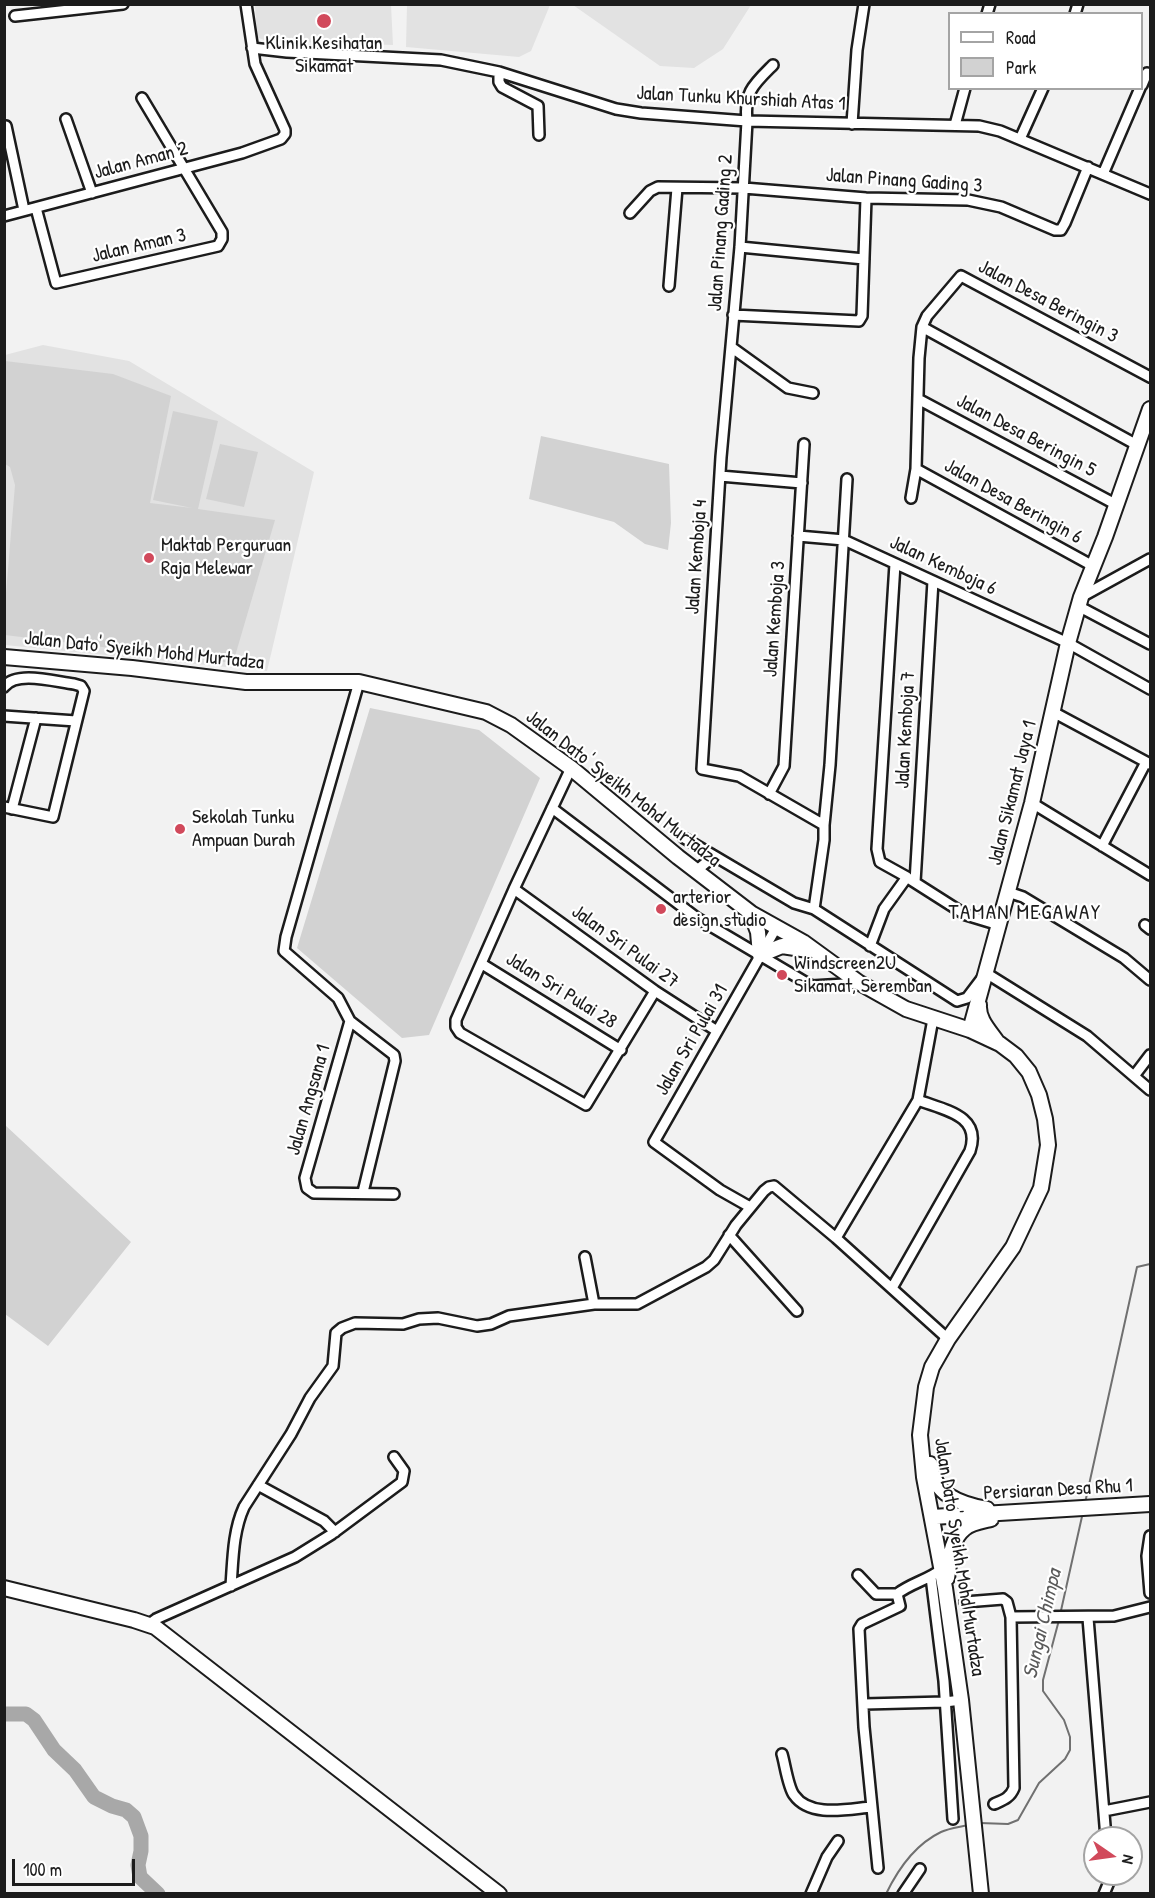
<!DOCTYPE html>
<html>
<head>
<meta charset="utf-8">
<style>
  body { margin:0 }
  #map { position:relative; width:1155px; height:1898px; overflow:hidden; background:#f2f2f2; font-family:"Patrick Hand",sans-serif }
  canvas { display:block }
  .frame { position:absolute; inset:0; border:6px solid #1c1c1c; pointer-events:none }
  .legend { position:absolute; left:948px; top:12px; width:195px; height:78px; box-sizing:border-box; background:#fff; border:2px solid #a4a4a4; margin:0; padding:8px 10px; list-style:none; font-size:18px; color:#1c1c1c }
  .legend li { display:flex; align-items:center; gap:12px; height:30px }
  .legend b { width:30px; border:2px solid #a4a4a4 }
  .north { position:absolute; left:1083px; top:1826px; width:60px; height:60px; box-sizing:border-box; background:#fff; border:2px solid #a4a4a4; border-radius:50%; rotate:103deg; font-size:16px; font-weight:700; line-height:24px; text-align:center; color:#1c1c1c }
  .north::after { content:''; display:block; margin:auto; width:21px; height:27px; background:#d1495b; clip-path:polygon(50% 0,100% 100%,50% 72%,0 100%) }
  .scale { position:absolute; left:12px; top:1859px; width:123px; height:27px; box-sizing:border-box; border:3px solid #1c1c1c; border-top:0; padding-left:8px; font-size:18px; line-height:21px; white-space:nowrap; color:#1c1c1c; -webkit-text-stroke:4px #fff; paint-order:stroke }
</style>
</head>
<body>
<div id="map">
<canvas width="1155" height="1898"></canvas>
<div class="frame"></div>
<ul class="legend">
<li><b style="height:8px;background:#fff"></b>Road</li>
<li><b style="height:16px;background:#d2d2d2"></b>Park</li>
</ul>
<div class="north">N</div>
<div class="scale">100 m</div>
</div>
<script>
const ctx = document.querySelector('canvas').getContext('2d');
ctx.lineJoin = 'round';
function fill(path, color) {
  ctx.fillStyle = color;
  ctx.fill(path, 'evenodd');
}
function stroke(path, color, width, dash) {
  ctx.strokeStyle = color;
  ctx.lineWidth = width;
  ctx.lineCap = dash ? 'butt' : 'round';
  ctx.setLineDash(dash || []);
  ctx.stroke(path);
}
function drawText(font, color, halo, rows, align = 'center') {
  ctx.font = font + ' "Patrick Hand",sans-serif';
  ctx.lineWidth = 4.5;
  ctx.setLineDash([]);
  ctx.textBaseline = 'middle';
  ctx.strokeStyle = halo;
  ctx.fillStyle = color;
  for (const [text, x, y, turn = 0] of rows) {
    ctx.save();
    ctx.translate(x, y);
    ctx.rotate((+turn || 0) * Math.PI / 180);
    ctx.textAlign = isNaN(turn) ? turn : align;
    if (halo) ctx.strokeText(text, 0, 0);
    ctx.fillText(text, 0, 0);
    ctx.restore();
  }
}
fill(new Path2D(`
  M255,5H391L393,45L266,41L257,37Z
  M407,5V4L550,5L531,51L519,57L406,47Z
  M573,5L751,4V5L723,49L694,68L660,66Z
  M43,345L129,361L314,472L267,671L5,645V355Z`), '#e2e2e2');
fill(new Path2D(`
  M5,361L113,374L171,396L150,503L192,508L153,500L173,411L218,421L198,509L275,520L233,663L5,635V605L15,485L10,467L5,464Z
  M541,436L669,464L671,523L668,550L645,544L614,522L529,499Z
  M220,444L258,452L244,507L206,499Z
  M370,708L479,730L540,778L429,1035L402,1038L297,948Z
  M5,1125L131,1242L48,1346L5,1314Z`), '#d2d2d2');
stroke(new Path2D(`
  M1085,1503L1137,1267L1150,1264
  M1060,1615L1083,1512
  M980,1823L1008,1824L1018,1820L1039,1783L1065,1759L1070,1750V1737L1064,1720L1043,1691V1680L1059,1620
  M886,1894C898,1869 916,1844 941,1832C949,1828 960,1827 968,1825`), '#707070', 2);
stroke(new Path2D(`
  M4,1714H26L34,1720L54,1750L75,1770L94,1797L112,1806L126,1810L134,1817L141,1836V1851L138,1865L140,1877L158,1894`), '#a8a8a8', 15);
const street = new Path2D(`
  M987,14L990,4
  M1075,14L1078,4
  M15,16L123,4
  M252,48L287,52L441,60L499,72L616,109L641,113L747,121L979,126L1000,131L1150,194
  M773,65C753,85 744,92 747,121L740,247L721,457L702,769L739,776L824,825V840L814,909
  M499,72V82L502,87L538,106L539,135
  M1142,85L1147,73
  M66,119L92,193
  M852,124L857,50L864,4
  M955,125L965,88
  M6,126L24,210
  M1020,139L1043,88
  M1103,174L1140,88
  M36,208L56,283L218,246L222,239V232L142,98
  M630,213L650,191L658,187L744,188L866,198L968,200L1001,207L1055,230H1061L1065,223L1088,167
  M4,216L242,153L281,139L285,134V130L255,64L246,4
  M740,247L864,259
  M669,286L677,188
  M733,315L859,321L862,316L866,198
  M922,327L1137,445
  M731,347L788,388L813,393
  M918,399L1117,505
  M916,469L1093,566
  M720,476L802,483
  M911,498L916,469L919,358L922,327L927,316L961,276L1150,377
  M798,536L844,540L1068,643L1150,689
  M1081,597L1150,559
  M1078,606L1150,644
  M359,682L286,937L284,951L338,998L350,1021L394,1055L395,1061L363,1192
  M4,687C16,670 56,682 74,684L81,686L84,691L53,817L4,807
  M1053,712L1150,764
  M4,716L76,721
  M571,768L514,889L456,1020V1027L460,1033L586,1105L655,991
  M769,794L784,766L804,444
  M1032,803L1150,875
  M552,808L697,918L812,986L860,983
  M12,809L36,718
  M824,825L830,765L847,479
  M684,838L794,903L814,909L957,1001L967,998L986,973L1087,1036L1150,1090
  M1102,846L1146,762
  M696,871L714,856
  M911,880L966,915L999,925
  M915,882L933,581
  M514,889L655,991L717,1031
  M1008,892L1023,897L1124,958L1150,980
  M1145,925L1150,929
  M870,946L884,909L907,877L880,862L877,849L895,564
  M482,964L621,1050
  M350,1021L305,1178L307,1188L314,1193L394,1194
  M1134,1076L1150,1055
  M750,1207L720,1190L654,1142L776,928
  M729,1235L797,1311
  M836,1238L918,1100L933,1019
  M585,1257L594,1304
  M892,1288L970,1151C982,1115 944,1110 918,1100
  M258,1485L324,1521L335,1532
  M1150,1536L1147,1556L1150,1593
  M858,1575L876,1594H897
  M931,1577L944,1681L953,1819
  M231,1586C233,1559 233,1531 244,1507L291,1434L310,1398L333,1366L336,1333L342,1328L355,1323L403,1324L419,1319L438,1318L477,1326L491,1324L509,1316L594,1304H637L706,1267L714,1260L736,1225L764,1191L769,1187L774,1186L836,1238L948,1339
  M965,1602L1003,1599L1007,1602L1011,1617L1014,1788C1010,1798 1003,1800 994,1804
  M1011,1617L1114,1616L1150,1607
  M1088,1618L1106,1838
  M148,1625L156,1619L295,1557L332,1534L402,1482L404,1471L394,1457
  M864,1704L945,1702L961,1700
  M782,1754C785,1764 788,1787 794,1795C810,1818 848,1809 871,1807
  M1104,1811L1150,1802
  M878,1868L864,1727L859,1629L862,1624L900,1606L897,1594C911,1583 928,1580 942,1569
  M811,1894L827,1857L838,1841
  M903,1894L920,1869
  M1104,1894L1109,1882V1874`);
const secondary = new Path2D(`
  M4,657L132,668L246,682H359L486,712L511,725L571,768L678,857L751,913L803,942L858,982L906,1009L970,1030L1000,1044L1016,1056L1029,1072L1039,1095L1045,1119L1048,1145L1041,1188L1013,1247L948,1339L932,1367L926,1387L920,1435L924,1477L945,1588L961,1700L981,1894
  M751,913L758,932L760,955L782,946L808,950
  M979,1005C978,1020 990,1031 998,1043
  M970,1030L1032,803L1068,643L1081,597L1105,537L1150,409
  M930,1464C934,1495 960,1504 987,1509
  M932,1517L1150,1504
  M947,1578C950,1562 950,1540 964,1529C970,1523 983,1521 991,1519
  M4,1588L134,1620L155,1627L499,1894`);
stroke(street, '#1c1c1c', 14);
stroke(secondary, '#1c1c1c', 18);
stroke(street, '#fff', 9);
stroke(secondary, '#fff', 14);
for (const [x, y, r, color] of [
  [324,21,8,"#d1495b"],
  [149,558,6,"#d1495b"],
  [180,829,6,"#d1495b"],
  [661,909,6,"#d1495b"],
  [782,975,6,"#d1495b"]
]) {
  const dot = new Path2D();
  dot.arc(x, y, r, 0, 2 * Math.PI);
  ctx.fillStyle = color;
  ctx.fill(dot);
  stroke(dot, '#fff', 2);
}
drawText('20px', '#1c1c1c', '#fff', [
  ["Klinik Kesihatan",324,44,"center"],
  ["Sikamat",324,67,"center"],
  ["Maktab Perguruan",161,546],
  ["Raja Melewar",161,569],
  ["Sekolah Tunku",192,818],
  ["Ampuan Durah",192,841],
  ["arterior",673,898],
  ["design studio",673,921],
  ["Windscreen2U",794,964],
  ["Sikamat, Seremban",794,987]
], 'left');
drawText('20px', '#1c1c1c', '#fff', [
  ["Jalan Tunku Khurshiah Atas 1",741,99,3],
  ["Jalan Aman 2",141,161,-15],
  ["Jalan Pinang Gading 3",904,181,4],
  ["Jalan Pinang Gading 2",721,233,-86],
  ["Jalan Aman 3",139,246,-13],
  ["Jalan Desa Beringin 3",1048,302,28],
  ["Jalan Desa Beringin 5",1026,436,28],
  ["Jalan Desa Beringin 6",1013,502,29],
  ["Jalan Kemboja 4",697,557,-86],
  ["Jalan Kemboja 6",943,566,25],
  ["Jalan Kemboja 3",775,619,-86],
  ["Jalan Dato' Syeikh Mohd Murtadza",144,651,6],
  ["Jalan Kemboja 7",906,730,-87],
  ["Jalan Dato' Syeikh Mohd Murtadza",623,789,38],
  ["Jalan Sikamat Jaya 1",1013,793,-76],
  ["Jalan Sri Pulai 27",625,947,36],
  ["Jalan Sri Pulai 28",561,991,32],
  ["Jalan Sri Pulai 31",692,1040,-60],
  ["Jalan Angsana 1",309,1100,-74],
  ["Persiaran Desa Rhu 1",1058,1490,-3],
  ["Jalan Dato' Syeikh Mohd Murtadza",959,1557,81]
]);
ctx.letterSpacing = '1.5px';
drawText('21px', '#1c1c1c', '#fff', [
  ["TAMAN MEGAWAY",1025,913]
]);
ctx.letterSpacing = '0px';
drawText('italic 21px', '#5b5b5b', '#fff', [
  ["Sungai Chimpa",1043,1624,-77]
]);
</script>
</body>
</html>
